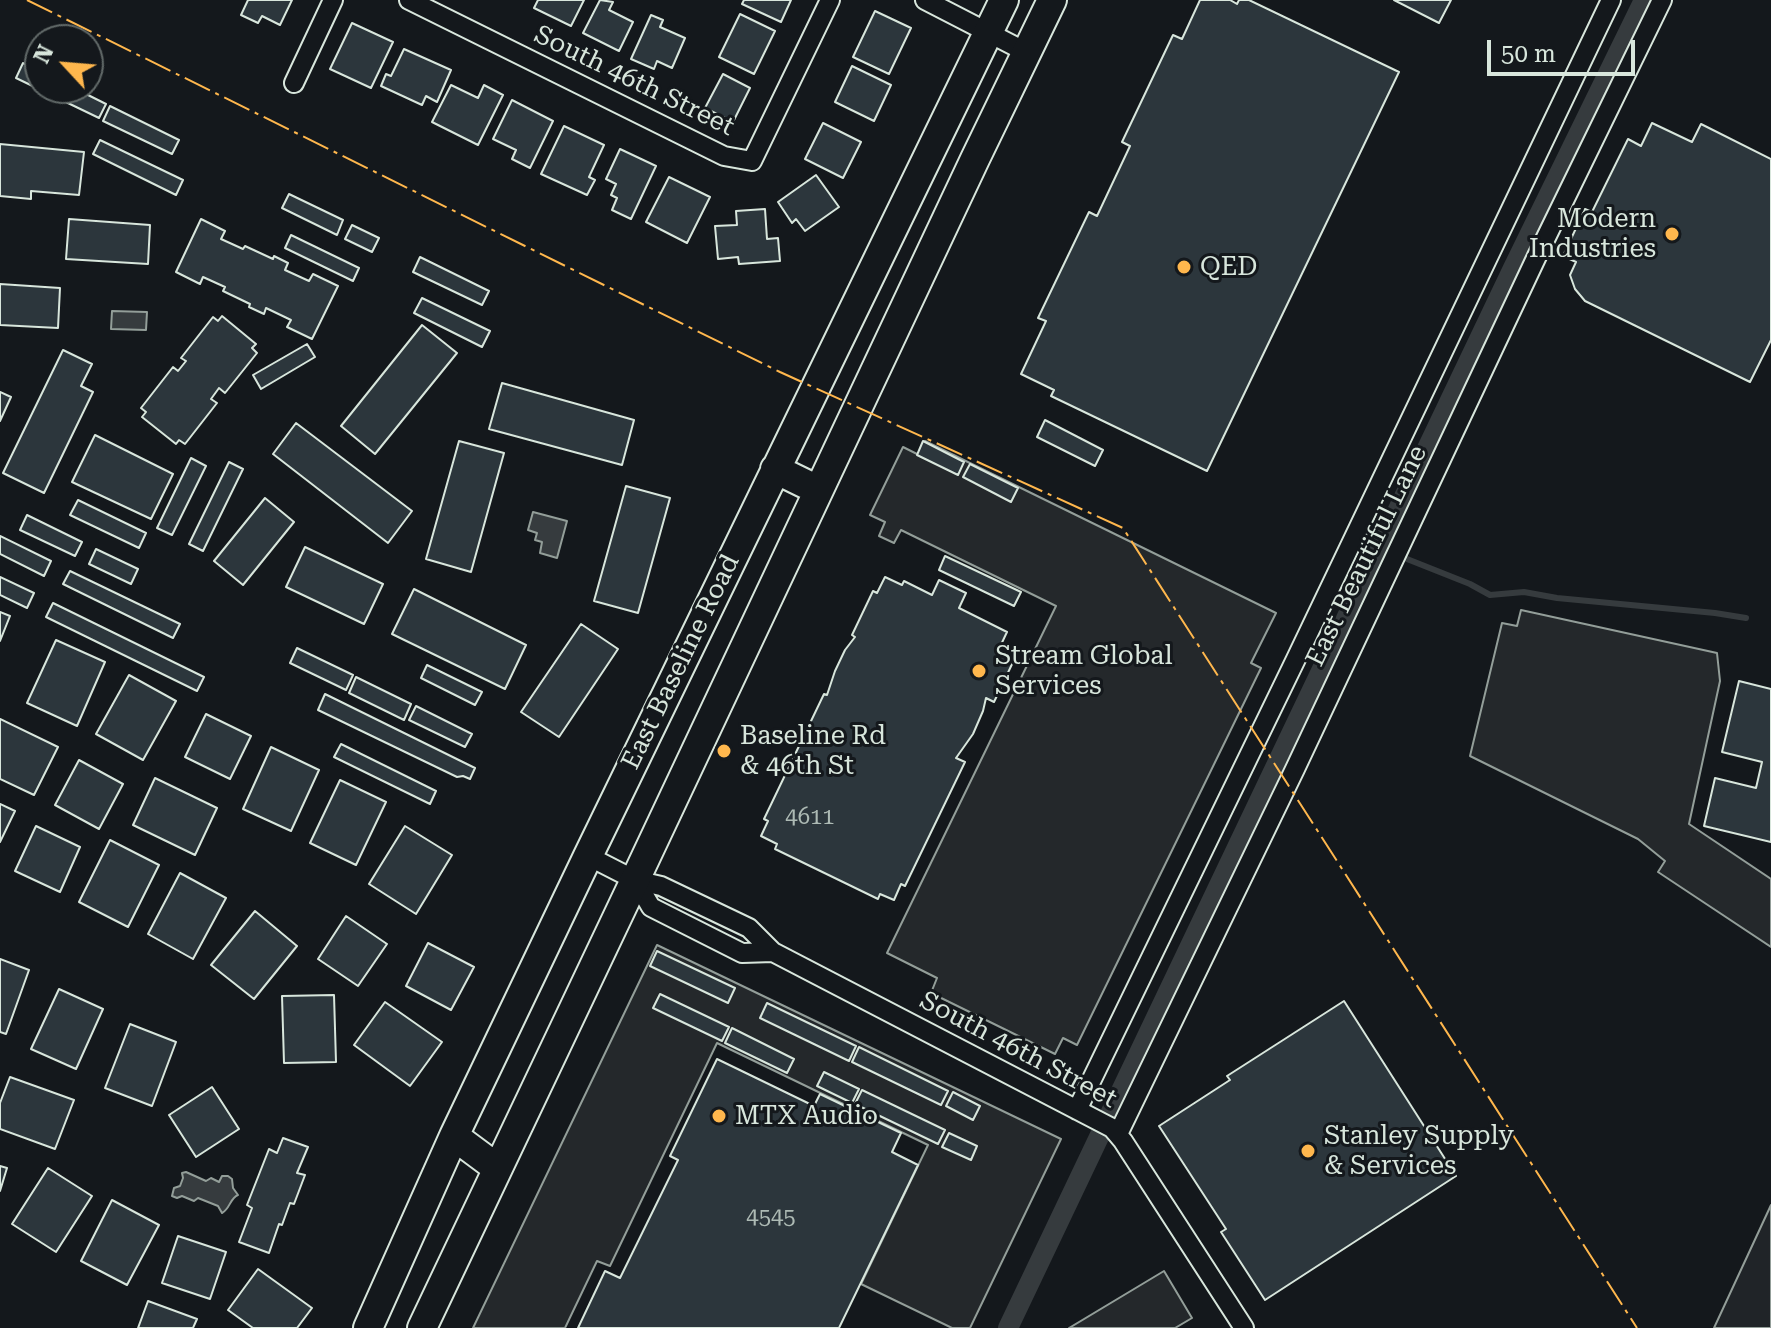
<!DOCTYPE html>
<html>
<head>
<meta charset="utf-8">
<style>
  body { margin:0 }
  #map { position:relative; width:1771px; height:1328px; overflow:hidden; background:#14181c; font-family:"Roboto Serif",serif }
  canvas { display:block }
  .north { position:absolute; left:24px; top:24px; width:80px; height:80px; box-sizing:border-box; background:#14181c; border:2px solid #626a69; border-radius:50%; rotate:296deg; font-size:22px; font-weight:700; line-height:32px; text-align:center; color:#d8e6dc }
  .north::after { content:''; display:block; margin:auto; width:28px; height:36px; background:#ffb74d; clip-path:polygon(50% 0,100% 100%,50% 72%,0 100%) }
  .scale { position:absolute; left:1487px; top:40px; width:148px; height:36px; box-sizing:border-box; border:4px solid #d8e6dc; border-top:0; padding-left:10px; font-size:24px; line-height:28px; white-space:nowrap; color:#d8e6dc; -webkit-text-stroke:6px #14181c; paint-order:stroke }
</style>
</head>
<body>
<div id="map">
<canvas width="1771" height="1328"></canvas>
<div class="north">N</div>
<div class="scale">50 m</div>
</div>
<script>
const ctx = document.querySelector('canvas').getContext('2d');
ctx.lineJoin = 'round';
function fill(path, color) {
  ctx.fillStyle = color;
  ctx.fill(path, 'evenodd');
}
function stroke(path, color, width, dash) {
  ctx.strokeStyle = color;
  ctx.lineWidth = width;
  ctx.lineCap = dash ? 'butt' : 'round';
  ctx.setLineDash(dash || []);
  ctx.stroke(path);
}
function drawText(font, color, halo, rows, align = 'center') {
  ctx.font = font + ' "Roboto Serif",serif';
  ctx.lineWidth = 6;
  ctx.setLineDash([]);
  ctx.textBaseline = 'middle';
  ctx.strokeStyle = halo;
  ctx.fillStyle = color;
  for (const [text, x, y, turn = 0] of rows) {
    ctx.save();
    ctx.translate(x, y);
    ctx.rotate((+turn || 0) * Math.PI / 180);
    ctx.textAlign = isNaN(turn) ? turn : align;
    if (halo) ctx.strokeText(text, 0, 0);
    ctx.fillText(text, 0, 0);
    ctx.restore();
  }
}
const green = new Path2D(`
  M1771,1205V1328H1714Z`);
fill(green, '#202428');
stroke(green, '#939e99', 2);
const parking = new Path2D(`
  M925,441L1276,613L1251,663L1261,668L1077,1045L1063,1038L1055,1054L931,993L937,978L887,953L1056,606L901,530L894,543L879,536L885,522L870,515L903,447L919,455Z
  M1521,610L1717,653L1720,681L1689,824L1771,879V947L1658,872L1665,861L1638,839L1470,756L1502,623L1517,626Z
  M657,945L1061,1139L970,1328H952L861,1284L928,1145L717,1043L610,1266L597,1261L565,1328H473Z
  M1164,1271L1192,1318L1175,1328H1069Z`);
fill(parking, '#24282b');
stroke(parking, '#939e99', 2);
const water = new Path2D(`
  M112,311L147,312L146,330L111,329Z
  M533,512L567,521L557,558L540,553L542,542L535,540L537,533L528,530Z
  M186,1172L206,1181L211,1178L219,1182L222,1176H228L232,1179L233,1188L238,1195C230,1198 230,1209 222,1213L218,1206L198,1198L194,1201L182,1196L177,1198L172,1196L174,1188L180,1186L183,1178L182,1173Z`);
fill(water, '#363b3e');
stroke(water, '#939e99', 2);
stroke(new Path2D(`
  M1407,559L1470,584L1490,595L1524,592L1557,598L1715,613L1746,618`), '#363b3e', 6);
stroke(new Path2D(`
  M1008,1328L1513,268L1644,0`), '#363b3e', 20);
const building = new Path2D(`
  M248,0H292L280,25L262,16L258,23L241,15Z
  M538,0H584L571,26L534,8Z
  M600,0L613,2L609,10L633,22L619,51L583,33Z
  M744,0H791L781,22L742,4Z
  M1200,0H1230L1237,4L1239,0H1249L1399,72L1207,471L1051,396L1054,390L1021,374L1046,321L1038,318L1089,212L1097,216L1130,146L1122,142L1173,35L1182,39Z
  M1394,0H1451L1439,23Z
  M875,11L911,28L889,74L853,57Z
  M740,14L775,31L754,74L719,57Z
  M651,15L663,20L660,27L685,38L672,68L657,61L654,69L631,59Z
  M352,23L393,42L371,88L330,69Z
  M404,49L451,70L437,102L426,96L422,105L381,86L386,74L391,76Z
  M23,63L40,72V88H74L106,104L99,118L16,78Z
  M852,66L891,85L874,121L835,102Z
  M723,74L750,88L733,122L705,108Z
  M451,85L478,98L484,85L503,95L478,145L432,122Z
  M512,100L553,121L530,168L512,159L516,150L493,139Z
  M110,106L179,140L172,154L103,121Z
  M823,123L861,142L843,178L805,159Z
  M1652,123L1692,142L1701,124L1771,159V340L1750,382L1585,301L1575,289L1570,275L1576,262L1563,256L1585,209L1592,212L1628,139L1641,146Z
  M564,126L604,145L589,177L595,180L587,195L541,174Z
  M100,140L183,180L176,195L93,154Z
  M0,144L84,152L79,195L31,191V199L0,196Z
  M620,149L656,166L631,219L612,210L617,198L611,195L616,184L606,179Z
  M816,175L839,207L805,231L796,219L792,223L778,202Z
  M669,177L710,197L687,243L646,222Z
  M289,194L343,220L337,235L282,208Z
  M765,209L767,239L778,238L780,261L739,264L738,257L718,259L715,226L737,225L736,211Z
  M69,219L150,225L148,264L66,259Z
  M201,219L225,231L221,239L243,249L245,246L273,259L274,256L288,263L285,270L309,281L313,274L338,286L312,339L287,327L291,320L266,308L264,314L249,307L250,304L223,291L225,287L203,277L200,284L176,272Z
  M352,225L379,238L372,252L345,239Z
  M291,235L359,268L353,281L285,248Z
  M420,257L489,291L482,305L413,272Z
  M0,284L60,288L58,328L0,325Z
  M422,298L490,331L482,347L414,313Z
  M222,316L256,344L252,348L257,353L225,393L219,388L211,399L217,403L185,444L179,440L176,444L142,417L146,412L141,408L173,367L178,371L186,361L181,358L213,317L218,321Z
  M422,325L457,353L375,454L341,426Z
  M307,344L315,357L261,389L253,375Z
  M63,350L92,364L81,386L93,392L44,493L3,473Z
  M502,383L634,420L622,465L489,429Z
  M0,392L11,397L0,421Z
  M1045,420L1103,450L1095,466L1037,437Z
  M296,423L412,511L388,543L273,454Z
  M95,435L173,474L151,519L72,482Z
  M459,441L504,453L471,572L426,559Z
  M923,441L964,462L958,475L917,455Z
  M191,458L206,466L172,535L157,528Z
  M229,462L243,469L203,551L189,544Z
  M970,464L1018,488L1011,502L963,477Z
  M626,486L670,498L638,613L594,601Z
  M265,498L294,522L243,585L214,561Z
  M78,500L146,533L139,548L70,515Z
  M27,515L82,542L75,556L20,530Z
  M0,536L51,561L44,576L0,554Z
  M305,547L383,584L364,624L286,587Z
  M96,549L138,569L131,584L89,564Z
  M945,556L1021,592L1014,606L939,570Z
  M70,571L180,624L173,638L63,584Z
  M0,577L34,593L27,608L0,595Z
  M885,577L902,585L904,581L932,595L939,580L966,593L959,608L1007,632L998,651L1014,660L994,702L986,698L983,711L973,734L956,758L965,762L905,886L901,884L894,900L880,894L878,899L775,849L777,844L761,836L768,821L764,819L824,694L827,695L835,671L845,650L855,637L852,635L873,591L877,593Z
  M414,589L526,645L505,689L392,634Z
  M53,603L204,677L197,691L46,617Z
  M0,612L10,616L0,641Z
  M581,624L618,649L559,737L521,712Z
  M56,640L105,662L77,726L27,703Z
  M297,648L353,675L346,690L290,663Z
  M427,665L482,692L475,705L421,678Z
  M129,675L176,701L143,760L96,734Z
  M356,677L411,704L404,720L349,693Z
  M1739,681L1771,689V842L1704,826L1715,778L1756,788L1762,762L1722,752Z
  M325,694L475,768L470,779L463,776L457,777L318,710Z
  M416,706L472,734L465,747L409,720Z
  M206,714L251,736L230,779L185,757Z
  M0,719L58,747L34,795L0,779Z
  M341,744L436,791L430,804L334,757Z
  M271,747L319,770L291,831L243,809Z
  M79,760L123,784L99,829L55,805Z
  M155,778L217,808L195,855L133,825Z
  M340,780L386,802L356,865L310,843Z
  M0,804L15,811L0,842Z
  M36,826L80,847L60,892L15,871Z
  M405,826L452,855L416,914L369,884Z
  M110,840L159,865L128,927L79,902Z
  M180,873L226,898L193,959L148,934Z
  M255,911L297,946L254,999L211,965Z
  M346,916L387,944L358,986L318,959Z
  M428,943L474,967L451,1010L406,986Z
  M657,951L735,988L728,1003L650,966Z
  M0,959L29,970L6,1034L0,1032Z
  M59,989L103,1009L76,1069L31,1049Z
  M660,994L729,1027L722,1041L653,1008Z
  M334,995L336,1062L284,1063L282,996Z
  M1344,1001L1456,1176L1265,1300L1221,1232L1226,1229L1159,1126L1230,1080L1227,1076Z
  M385,1002L442,1042L410,1086L354,1045Z
  M767,1003L856,1046L849,1061L760,1018Z
  M130,1024L176,1042L152,1106L105,1088Z
  M732,1028L794,1059L787,1073L725,1043Z
  M859,1047L948,1091L941,1105L852,1062Z
  M717,1059L814,1106L820,1094L901,1133L892,1152L918,1165L839,1328H578L605,1271L620,1278L678,1160L670,1156Z
  M824,1072L859,1089L852,1103L817,1086Z
  M10,1077L74,1100L55,1149L0,1129V1103Z
  M212,1087L239,1129L196,1157L169,1115Z
  M862,1090L945,1130L938,1144L855,1104Z
  M953,1092L980,1106L973,1120L946,1106Z
  M949,1133L977,1146L971,1160L942,1147Z
  M283,1138L308,1147L297,1173L305,1175L294,1204L290,1203L282,1225L279,1224L269,1253L239,1242L252,1208L247,1205L269,1149L277,1153Z
  M0,1166L7,1168L0,1191Z
  M48,1168L92,1196L56,1252L12,1224Z
  M112,1200L159,1225L127,1285L81,1261Z
  M178,1236L226,1252L210,1299L162,1283Z
  M258,1269L312,1308L297,1328H253L228,1310Z
  M148,1301L197,1319L193,1328H138Z`);
fill(building, '#2c363c');
stroke(building, '#d8e6dc', 2);
const street = new Path2D(`
  M409,0L724,156L752,161L830,0
  M925,0L1026,52
  M294,83L333,0
  M588,856L635,880L661,886L749,928L773,952L1112,1128L1123,1141L1244,1328
  M635,880L651,907L742,953L773,952
  M1077,1110L1295,661L1611,0
  M1118,1134L1295,769L1537,256L1662,0`);
const primary = new Path2D(`
  M775,469L818,490
  M454,1136L497,1168
  M368,1328L454,1136L588,856L1004,0
  M422,1328L635,880L975,159L1052,0`);
stroke(street, '#d8e6dc', 22);
stroke(primary, '#d8e6dc', 32);
stroke(street, '#14181c', 18);
stroke(primary, '#14181c', 28);
stroke(new Path2D(`
  M27,0L780,372L1123,528L1637,1328`), '#ffb74d', 2, [28, 6, 4, 6]);
for (const [x, y, r, color] of [
  [1672,234,8,"#ffb74d"],
  [1184,267,8,"#ffb74d"],
  [979,671,8,"#ffb74d"],
  [724,751,8,"#ffb74d"],
  [719,1116,8,"#ffb74d"],
  [1308,1151,8,"#ffb74d"]
]) {
  const dot = new Path2D();
  dot.arc(x, y, r, 0, 2 * Math.PI);
  ctx.fillStyle = color;
  ctx.fill(dot);
  stroke(dot, '#14181c', 3);
}
drawText('22px', '#adbab4', null, [
  ["4611",810,818],
  ["4545",771,1218]
]);
drawText('26px', '#d8e6dc', '#14181c', [
  ["South 46th Street",634,81,26],
  ["East Beautiful Lane",1367,556,-64],
  ["East Baseline Road",681,662,-64],
  ["South 46th Street",1018,1050,28]
]);
drawText('26px', '#d8e6dc', '#14181c', [
  ["Modern",1656,219,"right"],
  ["Industries",1656,249,"right"],
  ["QED",1200,267],
  ["Stream Global",995,656],
  ["Services",995,686],
  ["Baseline Rd",740,736],
  ["& 46th St",740,766],
  ["MTX Audio",735,1116],
  ["Stanley Supply",1324,1136],
  ["& Services",1324,1166]
], 'left');
</script>
</body>
</html>
